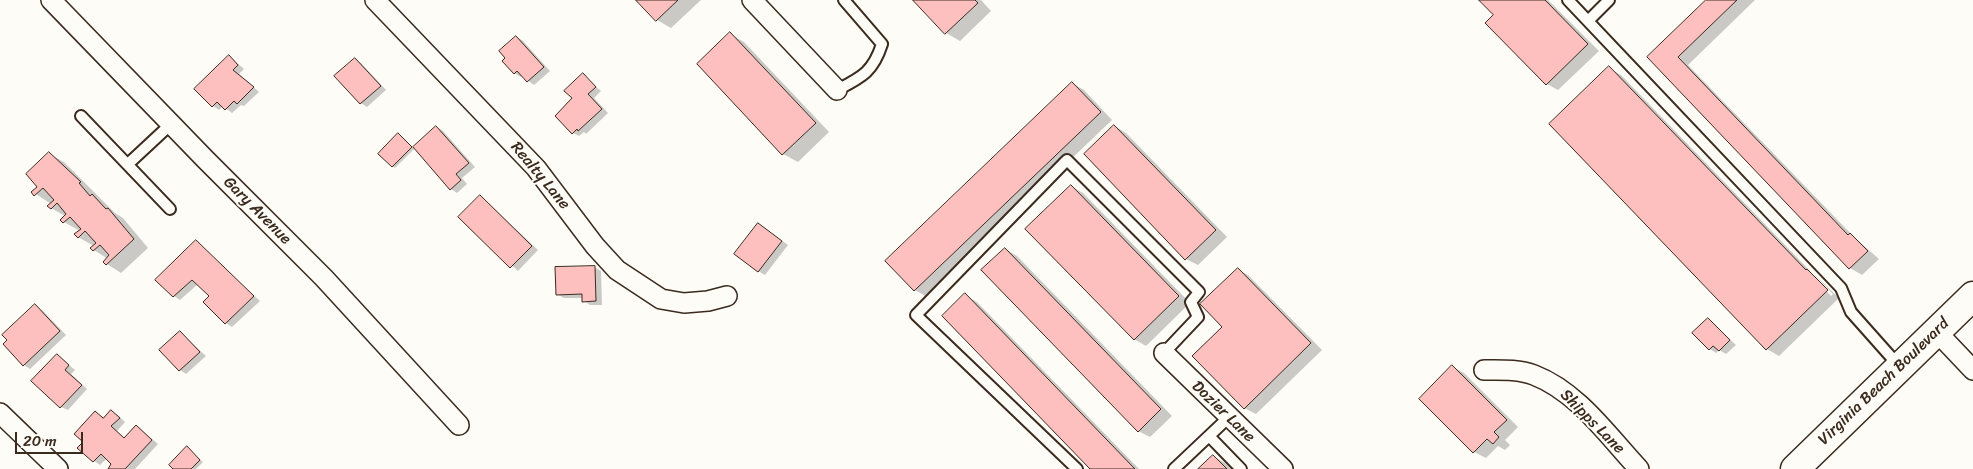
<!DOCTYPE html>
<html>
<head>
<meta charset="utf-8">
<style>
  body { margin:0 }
  #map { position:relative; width:1973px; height:469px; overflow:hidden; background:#fdfcf7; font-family:Sriracha,sans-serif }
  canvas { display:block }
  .scale { position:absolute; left:15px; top:432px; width:68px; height:22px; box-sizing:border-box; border:2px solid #3b2a1e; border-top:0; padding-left:6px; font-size:15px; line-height:18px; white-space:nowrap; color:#3b2a1e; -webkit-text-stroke:4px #fdfcf7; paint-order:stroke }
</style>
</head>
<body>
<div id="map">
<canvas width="1973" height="469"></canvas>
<div class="scale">20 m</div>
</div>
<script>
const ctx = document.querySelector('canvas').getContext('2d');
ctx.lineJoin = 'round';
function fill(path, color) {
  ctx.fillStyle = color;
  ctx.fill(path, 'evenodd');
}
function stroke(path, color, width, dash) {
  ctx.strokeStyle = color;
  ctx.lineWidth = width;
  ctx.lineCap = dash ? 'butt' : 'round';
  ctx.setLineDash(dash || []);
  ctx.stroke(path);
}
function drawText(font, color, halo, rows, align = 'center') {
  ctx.font = font + ' Sriracha,sans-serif';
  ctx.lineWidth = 4;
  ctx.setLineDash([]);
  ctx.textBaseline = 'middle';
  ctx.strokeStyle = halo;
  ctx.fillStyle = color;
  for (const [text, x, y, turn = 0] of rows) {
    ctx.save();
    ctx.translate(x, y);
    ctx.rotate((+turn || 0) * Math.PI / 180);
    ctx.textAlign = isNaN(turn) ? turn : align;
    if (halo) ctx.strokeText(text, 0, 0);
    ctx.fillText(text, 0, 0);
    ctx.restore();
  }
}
fill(new Path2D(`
  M638,0H701L671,28L657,20Z
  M915,0H981L991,11L960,41L946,33Z
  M1480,0H1548L1599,51L1558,90L1547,84L1495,15Z
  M1708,0H1755L1688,65L1855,238L1879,259L1862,275L1850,268L1648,57Z
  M730,34L744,42L829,132L798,162L783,154Z
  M517,37L523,41L550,71L534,85L522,76L521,77L514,73Z
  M229,56L244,69L239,74L259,92L244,106L241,105L232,113L223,106L219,110L213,106Z
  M355,59L361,63L386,90L367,107L361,103L336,76Z
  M1609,68L1621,75L1811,272L1807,270L1831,296L1833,294L1814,274L1839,298L1779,356L1767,349Z
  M583,75L601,91L594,98L608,113L586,134L584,132L579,136L573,133V98Z
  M1072,83L1084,90L1112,120L927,297L915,290L887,261Z
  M1115,126L1126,133L1227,237L1198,265L1186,259Z
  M437,127L443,131L475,167L462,178L467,184L457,193L451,189L415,148L395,168L392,166L401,136L413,148Z
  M49,154L64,162L115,213L123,218L148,248L121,273L107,264L104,262L108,259L94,250L92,248L94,246L78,237L80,231L64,222L65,216L51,208V204L33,192L39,187Z
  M1071,186L1083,193L1190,303L1146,346L1134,339Z
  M481,196L538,250L518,271L460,217Z
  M759,224L788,245L765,275L758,271Z
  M196,242L260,301L232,327L226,323L211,296L198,284L180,300L174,296Z
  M1005,249L1017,256L1172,416L1150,437L1138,431Z
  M594,267L601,271L602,305H590L584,301V298H564L557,294Z
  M1238,269L1249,276L1322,350L1256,414L1244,408L1224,327Z
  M965,295L977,302L1139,469H1092Z
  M35,306L42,310L66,335L30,369L24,365Z
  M1708,319L1736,345L1726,354L1719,350L1716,353L1710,349Z
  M180,332L206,356L186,374L180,370Z
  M57,355L75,370L71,374L87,389L68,410L61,407Z
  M1453,367L1464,373L1518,427L1505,440L1510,445L1505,450L1498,446L1486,458L1474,452Z
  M95,412L105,419L112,412L118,415L125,422L117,431L126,439L137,426L158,444L135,469H110L113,464L107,458L100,465L94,461L85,442Z
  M187,448L203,462L196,469H174Z
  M1213,456L1225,463L1231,469H1200Z`), '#0003');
const building = new Path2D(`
  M636,0H678L656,21Z
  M913,0H975L978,3L945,34Z
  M1479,0H1545L1588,44L1546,85L1485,23L1493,15Z
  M1706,0H1737L1678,57L1848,235L1850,233L1868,251L1849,269L1647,57Z
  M730,32L816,123L782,155L697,64Z
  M516,36L544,67L527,82L517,71L514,74L502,61L505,58L499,51Z
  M229,55L238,65L233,70L254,87L237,104L234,101L225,110L217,102L212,107L194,89Z
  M355,58L381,86L360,104L334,76Z
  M1609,66L1806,270L1807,269L1828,290L1766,350L1549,124Z
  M583,73L596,87L588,94L602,109L578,131L577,129L572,134L555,116L572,98L564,91Z
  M1072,82L1101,112L914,291L885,261Z
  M1114,125L1216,230L1185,260L1084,154Z
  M436,126L469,163L456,174L461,180L450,190L413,147Z
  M398,133L412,147L392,167L378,154Z
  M49,152L81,182L79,183L90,196L92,194L106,209L108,208L134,239L106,265L103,262L109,255L100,245L93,251L90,248L96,243L85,231L78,238L74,234L81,229L70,217L63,223L60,220L66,214L57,203L51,209L47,206L54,200L43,188L34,196L31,192L37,187L26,174Z
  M1071,185L1179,296L1134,340L1025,229Z
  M480,195L532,246L510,268L458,217Z
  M758,223L782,241L758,272L734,254Z
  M196,240L254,296L225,324L203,302L209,296L192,280L173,297L155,280Z
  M1005,248L1161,409L1138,432L981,270Z
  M595,266L596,301L582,302V294L556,295L555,267Z
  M1238,268L1311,343L1244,409L1192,356L1222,327L1200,304Z
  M965,293L1135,469H1090L942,316Z
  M35,304L60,331L23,366L3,344L7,340L2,335Z
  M1708,318L1730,340L1719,351L1713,346L1709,350L1692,333Z
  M180,331L200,352L179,371L159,350Z
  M57,354L69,365L65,370L82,385L60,408L31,381Z
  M1452,365L1507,420L1494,432L1499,437L1493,444L1487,439L1473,453L1419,399Z
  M111,410L120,418L111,426L124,438L136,425L152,440L125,469H108L111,464L101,454L93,462L77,448L83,442L74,434L95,411L103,418Z
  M187,446L200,460L191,469H173L169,465Z
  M1213,455L1227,469H1198Z`);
fill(building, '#fdc0be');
stroke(building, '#3b2a1e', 1);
const service = new Path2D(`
  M1568,0L1841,288L1851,312L1899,366
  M1588,21L1609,0
  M837,90C862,77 873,72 882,44L844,0
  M81,116L170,209
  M128,164L171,124
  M1209,436L1241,469
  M1077,469L916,315L1067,160L1199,292L1191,302L1198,317L1164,353
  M1174,469L1229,417`);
const minor = new Path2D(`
  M51,0L206,160L324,278L459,425
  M375,0L536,168L595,246L617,270L661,299L684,303L708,301L727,296
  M752,0L837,90
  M1936,331L1973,370
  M1164,353L1283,469
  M1484,370C1501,370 1518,369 1534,375C1578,392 1608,436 1639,469
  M0,413L58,469`);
const primary = new Path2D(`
  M1795,469L1973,296`);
stroke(service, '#3b2a1e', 14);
stroke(minor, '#3b2a1e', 22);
stroke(primary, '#3b2a1e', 31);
stroke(service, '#fdfcf7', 10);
stroke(minor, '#fdfcf7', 19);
stroke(primary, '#fdfcf7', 28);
drawText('16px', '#3b2a1e', '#fdfcf7', [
  ["Realty Lane",540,176,50],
  ["Gary Avenue",257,211,45],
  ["Virginia Beach Boulevard",1884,382,-44],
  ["Dozier Lane",1223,412,44],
  ["Shipps Lane",1592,422,45]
]);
</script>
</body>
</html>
